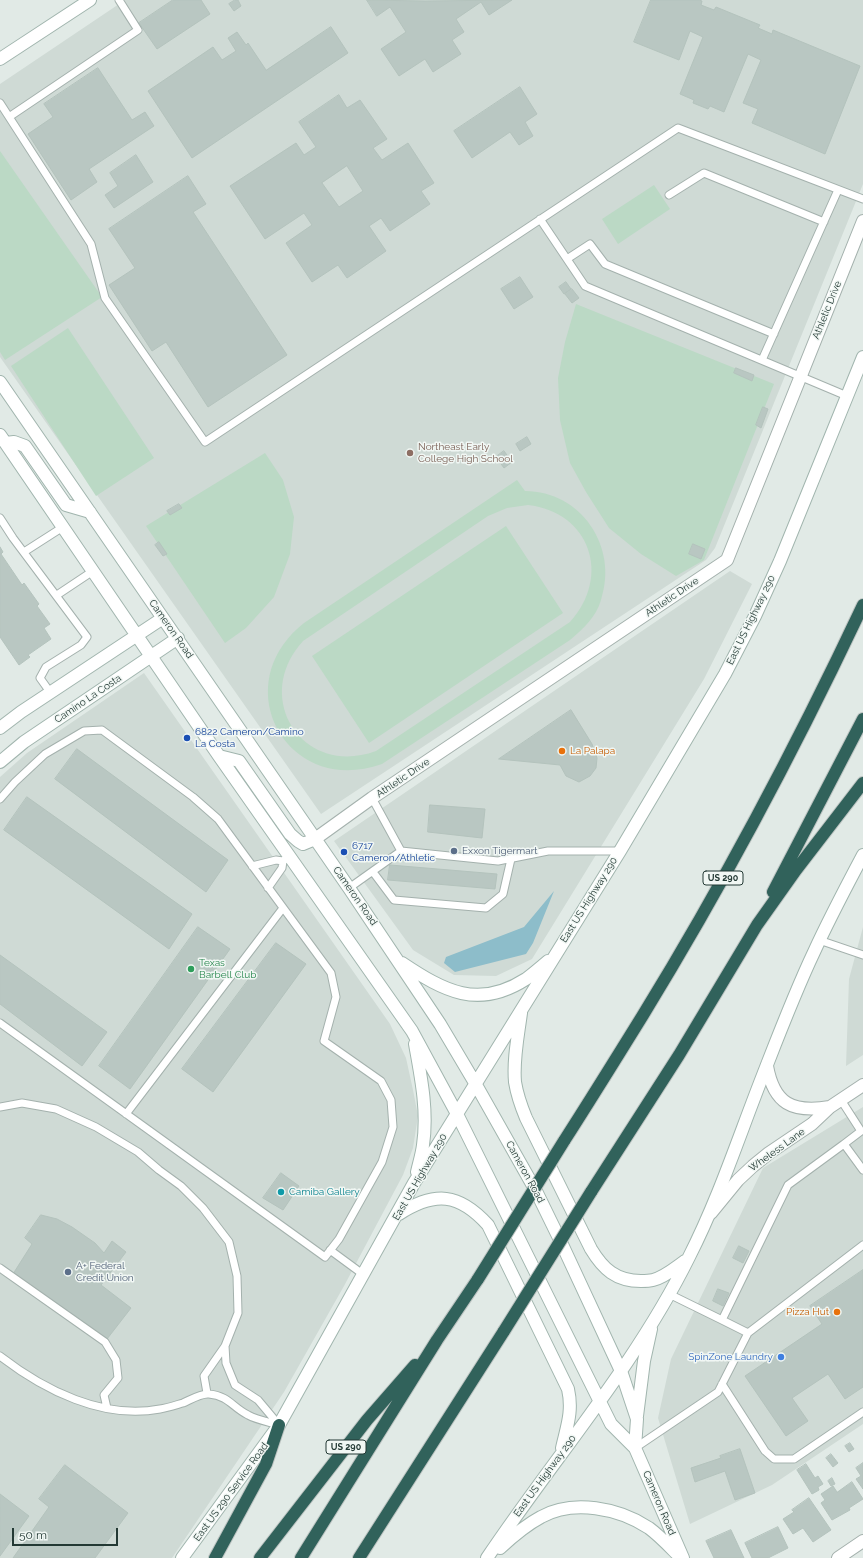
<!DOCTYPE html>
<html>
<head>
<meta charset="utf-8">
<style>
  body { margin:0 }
  #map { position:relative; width:863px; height:1558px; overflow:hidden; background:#e1eae6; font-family:Raleway,sans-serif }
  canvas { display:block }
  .scale { position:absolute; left:12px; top:1528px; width:106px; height:18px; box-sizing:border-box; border:2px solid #233934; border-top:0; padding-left:5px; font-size:12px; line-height:14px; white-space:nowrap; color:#233934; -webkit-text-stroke:3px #f1f7f4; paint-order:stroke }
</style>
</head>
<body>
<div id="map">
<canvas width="863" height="1558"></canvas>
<div class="scale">50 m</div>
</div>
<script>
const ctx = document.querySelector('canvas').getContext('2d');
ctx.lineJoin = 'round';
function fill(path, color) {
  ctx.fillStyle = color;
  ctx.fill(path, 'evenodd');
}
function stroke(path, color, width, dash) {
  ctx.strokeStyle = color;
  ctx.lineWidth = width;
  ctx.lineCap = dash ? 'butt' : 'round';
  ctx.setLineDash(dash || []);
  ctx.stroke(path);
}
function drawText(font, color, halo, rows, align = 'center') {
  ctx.font = font + ' Raleway,sans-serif';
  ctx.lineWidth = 3;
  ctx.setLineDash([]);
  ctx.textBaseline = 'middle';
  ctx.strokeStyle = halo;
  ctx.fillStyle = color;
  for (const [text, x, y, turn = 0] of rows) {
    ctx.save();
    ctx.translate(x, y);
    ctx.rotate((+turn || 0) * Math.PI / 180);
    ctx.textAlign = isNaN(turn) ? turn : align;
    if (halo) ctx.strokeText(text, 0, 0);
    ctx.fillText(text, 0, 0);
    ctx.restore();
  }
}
fill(new Path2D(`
  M125,0H863V184L715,548L706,560L321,814L0,357V84Z
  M730,571L752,584L704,679L532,959L496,976L454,975L413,950L334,841Z
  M144,673L390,1024L406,1058L413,1090L418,1116L413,1148L403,1175L344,1286L284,1392L172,1558H0V777L27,753Z
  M863,927V1055L846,1066L849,979Z
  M863,1107V1424L772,1485L690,1524L658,1418L671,1359L763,1168Z`), '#cfdad5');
fill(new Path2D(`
  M0,151L102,297L5,360L0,352Z
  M654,185L670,209L618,244L602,219Z
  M576,304L774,384L704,560L676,576L641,554L609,528L586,492L570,463L560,420L558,378L565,342Z
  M68,328L154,458L96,496L11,366Z
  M265,453L283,480L294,517L290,554L274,597L246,628L225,643L146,526Z
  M517,480L525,491C581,491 619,547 601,600C596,617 583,629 570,640L382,764C287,798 225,685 304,623ZM528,505C590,512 612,576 570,622L376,751C303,778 251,698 303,641L488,516L507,508Z
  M506,526L563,613L369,743L312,656Z`), '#bbd9c5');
fill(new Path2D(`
  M554,891L533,943L526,954L455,972L444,963L446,957L524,927Z`), '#8dbdca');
const building = new Path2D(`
  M173,0H201L210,14L157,49L139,23Z
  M235,0H238L241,6L234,11L229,4Z
  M367,0L425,1L512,0L489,15L481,2L456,19L464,32L452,40L461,54L433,72L425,59L399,76L381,49L406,32L390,7L377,16Z
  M651,0H699L702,1L701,5L714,10L716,7L760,25L758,28L772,34L773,30L860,66L825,154L752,123L758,109L743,103L761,60L748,54L724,112L710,106L708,109L693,103L694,100L680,94L703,37L690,31L679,60L634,42Z
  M331,27L348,53L192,158L148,91L213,47L222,60L236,51L228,38L237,32L246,45L248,43L266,70Z
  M98,68L132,120L145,112L154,126L89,169L97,182L71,200L28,134L53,117L44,104Z
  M520,87L537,114L525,122L533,136L519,145L510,132L472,158L454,131Z
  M339,95L347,108L360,100L387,139L373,148L382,160L408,143L434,183L421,191L430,204L390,231L381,218L369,226L386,251L347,278L338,265L312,282L286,243L312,225L304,213L265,239L230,186L296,143L304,155L316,147L299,122ZM347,166L363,191L339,207L322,183Z
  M136,155L153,182L114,208L105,195L118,186L110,173Z
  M188,176L206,204L193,212L287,355L208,407L166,342L152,351L109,285L135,268L109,229Z
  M520,277L533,297L514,309L501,289Z
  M566,282L571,289L564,294L559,287Z
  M572,289L579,298L572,303L565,294Z
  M736,368L754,375L752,381L734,373Z
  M763,407L768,409L761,428L756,425Z
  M527,437L531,444L520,451L516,444Z
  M504,451L512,462L504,468L496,457Z
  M179,504L182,508L170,515L167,511Z
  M159,542L167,554L163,556L155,545Z
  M693,544L705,549L701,559L689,554Z
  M0,547L3,552L1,554L22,585L24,583L39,604L37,606L50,624L44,628L51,639L28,655L30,657L19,665L0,637Z
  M571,710L592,744L597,758L596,768L590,776L579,782L566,776L560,765L499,759Z
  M77,749L228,860L206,892L55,779Z
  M27,797L192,914L169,949L4,830Z
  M430,805L485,809L482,838L428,832Z
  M390,865L497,874L495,889L388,880Z
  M198,927L230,949L130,1089L99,1066Z
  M276,943L306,964L213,1092L182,1069Z
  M0,955L107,1032L82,1066L0,1004Z
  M281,1173L299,1186L283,1210L263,1198Z
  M41,1215L57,1219L72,1227L95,1243L104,1253L112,1241L126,1252L101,1285L131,1308L107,1339L13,1274L32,1244L25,1238Z
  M739,1246L749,1251L743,1263L733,1258Z
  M863,1270V1387L845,1399L828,1374L792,1398L808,1421L786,1436L745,1376L822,1324L810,1306Z
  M718,1289L729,1293L723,1306L713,1301Z
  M850,1443L854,1449L849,1452L845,1446Z
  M740,1449L755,1493L735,1500L725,1471L695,1482L691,1468L721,1458L720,1456Z
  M831,1454L838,1463L833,1467L826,1458Z
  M863,1463V1489L856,1479L861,1476L856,1468Z
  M806,1464L815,1478L818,1476L823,1484L818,1487L819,1490L812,1494L797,1470Z
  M65,1465L128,1513L95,1558H13L49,1507L39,1499Z
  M832,1478L835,1484L831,1486L828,1481Z
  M852,1482L863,1499L849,1508L850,1510L832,1520L821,1503L825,1500L821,1494L833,1486L837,1492Z
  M0,1494L29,1516L0,1556Z
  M809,1498L831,1530L813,1542L803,1528L793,1534L783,1519L794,1512L792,1510Z
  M778,1527L788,1548L768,1558H752L745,1543Z
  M731,1530L744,1558H714L706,1541Z`);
fill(building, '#b9c7c2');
stroke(building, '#b4c3bd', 1);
const lane = new Path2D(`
  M0,103L91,244L105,298L205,442L678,128L863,199
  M9,117L138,30L119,0
  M669,195L704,173L824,222
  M540,219L585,286L847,396
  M567,259L590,244L605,264L774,334
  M762,360L838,190
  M0,518L13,538L87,637L81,645L46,667L40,678L50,692
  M24,552L63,527
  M57,595L93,571
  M372,798L401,851L498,861L548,851H620
  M0,799L15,782L45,754L84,731L102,730L193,797L218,819L331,973L336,997L324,1041L381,1081L391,1100L393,1127L382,1162L339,1239L325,1257L0,1023
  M252,866L276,860L283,861L289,857
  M373,872L394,900L486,908L503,894L511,859
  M268,888L282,868L283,861
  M349,888L401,851
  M819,940L863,955
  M841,1100L861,1131L844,1144L863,1170
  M0,1107L22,1103L56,1109L96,1127L138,1152L159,1170L181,1186L203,1208L229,1242L237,1276L238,1313L225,1346L204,1376L207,1393
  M126,1114L283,908
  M330,1250L364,1275
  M0,1268L105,1342L116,1360L118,1378L104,1395L107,1408
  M669,1294L722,1320L788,1185L844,1144
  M722,1320L748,1333
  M225,1346L226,1363L235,1385L258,1400L279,1425
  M0,1356C44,1390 103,1420 160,1409C167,1408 176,1405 183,1403C190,1400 201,1393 209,1394C229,1396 232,1407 248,1415C257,1420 269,1422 279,1425
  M722,1384L765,1451L774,1459H794L863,1412
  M635,1448L718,1392L748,1333L863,1245`);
const street = new Path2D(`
  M315,839L372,798L727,560L863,221
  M767,1066C774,1104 792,1113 830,1107
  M711,1213L738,1180L753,1166L769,1153L812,1124L830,1107L863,1085
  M838,1558L863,1541`);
const secondary = new Path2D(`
  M0,59L90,0
  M0,382L349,888L440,1024L475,1083L536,1191L560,1240L621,1371L637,1419L635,1448
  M0,435L219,756L412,1031L457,1114L611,1424L635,1448L683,1558
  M6,443L14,442L25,446L66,505L90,512
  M0,728L21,712L163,618
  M219,756L239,761L290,834L298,841L303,844L315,839
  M0,762L24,742L178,638
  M402,963C444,991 478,1010 526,979C534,973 541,967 548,961
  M521,1013C518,1036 513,1059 515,1082C517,1094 521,1106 526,1118L591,1249C603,1269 616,1281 641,1281C645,1281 649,1281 653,1280C665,1277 675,1268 685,1261
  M415,1044C421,1077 428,1111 423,1145C422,1154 419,1163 417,1172
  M399,1214C435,1191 459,1193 488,1225L568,1389C573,1411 567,1426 562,1448
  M637,1416L644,1361L651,1329
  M500,1548C513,1536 526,1525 541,1517C573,1499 619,1508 649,1528C660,1536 670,1547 680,1557
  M182,1558L279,1425L414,1183L620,851L725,674L755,616L780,561L863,357
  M487,1558C554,1458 635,1366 689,1257C719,1198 739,1136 763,1075C779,1034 795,992 814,952C829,919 846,887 863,855`);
const highway = new Path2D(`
  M773,892L863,719
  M564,1141C591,1099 617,1057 643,1015C724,883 797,745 863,605
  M591,1192L679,1055L757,925L796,870L863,783
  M215,1558L266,1464L279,1425
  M260,1558L367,1420L415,1365
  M301,1558L437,1340L478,1279
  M359,1558L504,1331`);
stroke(lane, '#a4b1ad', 9);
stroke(street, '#a4b1ad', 14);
stroke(secondary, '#a1b5ae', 14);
stroke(highway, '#bdc4c2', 14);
stroke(lane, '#fff', 7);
stroke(street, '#fff', 12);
stroke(secondary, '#fff', 12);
stroke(highway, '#31625b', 12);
const highwayBridge = new Path2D(`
  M478,1279L564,1141
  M504,1331L591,1192`);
stroke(highwayBridge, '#bdc4c2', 14, []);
stroke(highwayBridge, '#31625b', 12);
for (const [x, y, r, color] of [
  [410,453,4,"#8d6e63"],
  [187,738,4,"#1a4fb4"],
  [562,751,4,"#e8710a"],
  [454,851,4,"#5c6f8a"],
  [344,852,4,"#1a4fb4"],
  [191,969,4,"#2e9e5b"],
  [281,1192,4,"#0f9aa8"],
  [68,1272,4,"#5c6f8a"],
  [837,1312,4,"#e8710a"],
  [781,1357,4,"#3f7fe0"]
]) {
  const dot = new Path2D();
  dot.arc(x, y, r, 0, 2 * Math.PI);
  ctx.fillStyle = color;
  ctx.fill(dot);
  stroke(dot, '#f1f7f4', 1.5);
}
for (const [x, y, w] of [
  [723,878,40],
  [346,1447,40]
]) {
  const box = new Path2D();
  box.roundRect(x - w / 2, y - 7, w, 14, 3);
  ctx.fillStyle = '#f1f7f4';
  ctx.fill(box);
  stroke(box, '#233934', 1);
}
drawText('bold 9px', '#233934', null, [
  ["US 290",723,878],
  ["US 290",346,1447]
]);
drawText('10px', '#233934', '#f1f7f4', [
  ["Athletic Drive",827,310,-68],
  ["Athletic Drive",672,597,-34],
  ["East US Highway 290",751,620,-64],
  ["Cameron Road",171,629,55],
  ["Camino La Costa",88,699,-34],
  ["Athletic Drive",403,778,-34],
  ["Cameron Road",355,896,55],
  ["East US Highway 290",589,900,-58],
  ["Wheless Lane",777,1150,-36],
  ["Cameron Road",525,1172,61],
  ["East US Highway 290",420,1177,-60],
  ["East US Highway 290",545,1476,-54],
  ["East US 290 Service Road",231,1492,-54],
  ["Cameron Road",659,1503,67]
]);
drawText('10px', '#785e54', '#f1f7f4', [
  ["Northeast Early",418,447],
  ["College High School",418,459]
], 'left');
drawText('10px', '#164399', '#f1f7f4', [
  ["6822 Cameron/Camino",195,732],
  ["La Costa",195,744],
  ["6717",352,846],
  ["Cameron/Athletic",352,858]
], 'left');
drawText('10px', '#c56008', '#f1f7f4', [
  ["La Palapa",570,751],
  ["Pizza Hut",829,1312,"right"]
], 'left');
drawText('10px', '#4e5e75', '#f1f7f4', [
  ["Exxon Tigermart",462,851],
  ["A+ Federal",76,1266],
  ["Credit Union",76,1278]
], 'left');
drawText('10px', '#27864d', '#f1f7f4', [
  ["Texas",199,963],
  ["Barbell Club",199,975]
], 'left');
drawText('10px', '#0d838f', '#f1f7f4', [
  ["Camiba Gallery",289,1192]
], 'left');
drawText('10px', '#366cbe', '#f1f7f4', [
  ["SpinZone Laundry",773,1357]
], 'right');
</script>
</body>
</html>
